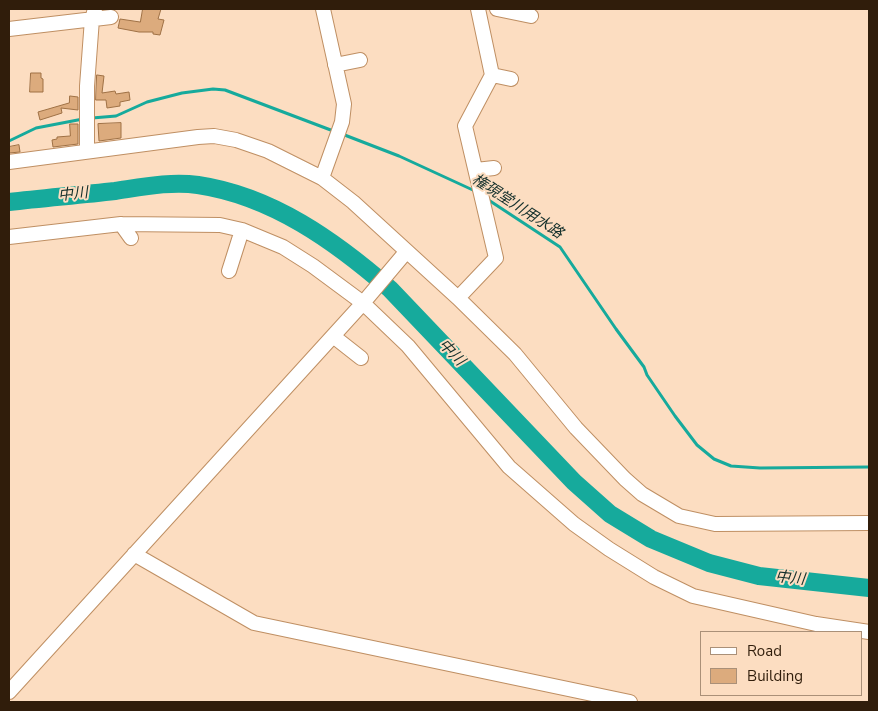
<!DOCTYPE html>
<html>
<head>
<meta charset="utf-8">
<style>
  body { margin:0 }
  #map { position:relative; width:878px; height:711px; overflow:hidden; background:#fcddc1; font-family:"Nunito Sans",sans-serif }
  canvas { display:block }
  .frame { position:absolute; inset:0; border:10px solid #301d0b; pointer-events:none }
  .legend { position:absolute; left:700px; top:631px; width:162px; height:65px; box-sizing:border-box; background:#fcddc1; border:1px solid #aa9078; margin:0; padding:6px 9px; list-style:none; font-size:15px; color:#301d0b }
  .legend li { display:flex; align-items:center; gap:10px; height:25px }
  .legend b { width:25px; border:1px solid #aa9078 }
</style>
</head>
<body>
<div id="map">
<canvas width="878" height="711"></canvas>
<div class="frame"></div>
<ul class="legend">
<li><b style="height:6px;background:#fff"></b>Road</li>
<li><b style="height:14px;background:#dcab7d"></b>Building</li>
</ul>
</div>
<script>
const ctx = document.querySelector('canvas').getContext('2d');
ctx.lineJoin = 'round';
function stroke(path, color, width, dash) {
  ctx.strokeStyle = color;
  ctx.lineWidth = width;
  ctx.lineCap = dash ? 'butt' : 'round';
  ctx.setLineDash(dash || []);
  ctx.stroke(path);
}
function fill(path, color) {
  ctx.fillStyle = color;
  ctx.fill(path, 'evenodd');
}
function drawText(font, color, halo, rows, align = 'center') {
  ctx.font = font + ' "Nunito Sans","Noto Sans JP",sans-serif';
  ctx.lineWidth = 4;
  ctx.setLineDash([]);
  ctx.textBaseline = 'middle';
  ctx.strokeStyle = halo;
  ctx.fillStyle = color;
  for (const [text, x, y, turn = 0] of rows) {
    ctx.save();
    ctx.translate(x, y);
    ctx.rotate((+turn || 0) * Math.PI / 180);
    ctx.textAlign = isNaN(turn) ? turn : align;
    if (halo) ctx.strokeText(text, 0, 0);
    ctx.fillText(text, 0, 0);
    ctx.restore();
  }
}
stroke(new Path2D(`
  M92,118L116,116L147,102L182,93L213,89L225,90L336,132
  M342,134L399,156L475,191
  M9,141L36,128L83,119
  M487,199L560,247L616,329L644,367L647,375L675,416L697,445L714,459L731,466L760,468L869,467`), '#16aa9c', 3);
stroke(new Path2D(`
  M9,202C44,198 80,195 115,191C142,187 171,181 198,185C272,196 335,241 390,289L574,482L610,514L651,539L709,563L759,576L869,588`), '#16aa9c', 18);
const building = new Path2D(`
  M143,9H161L158,19L164,20L160,35L153,34V32H139L118,28L120,19L140,22Z
  M31,73H41V78L43,79V92H30Z
  M97,75L104,76L102,93L115,91L116,94L129,92L130,100L120,102V106L107,108L106,100H96Z
  M70,96L78,97V110L61,108L62,113L40,120L38,112L69,103Z
  M121,123V138L99,141L98,124Z
  M70,124H78V144L53,147L52,140L57,139V137L70,136Z
  M19,145L20,152L9,153V147Z`);
fill(building, '#dcab7d');
stroke(building, '#9f7145', 1);
const minor = new Path2D(`
  M497,9L531,16
  M9,29L111,17
  M335,65L360,60
  M492,75L511,79
  M87,151V86L92,19L95,9
  M9,162L198,137L214,136L236,140L268,151L322,178L353,202L458,298L515,354L576,428L625,479L642,494L679,516L715,524L869,523
  M476,170L494,168
  M322,178L342,122L344,104L323,9
  M121,224L131,238
  M9,237L121,224L220,225L242,230L283,247L313,266L363,303L408,346L509,467L574,524L609,549L654,577L693,596L816,624L869,632
  M229,271L242,230
  M458,298L496,258L465,126L492,75L478,9
  M333,336L361,358
  M134,554L254,623L630,702
  M9,692L363,303L406,252`);
stroke(minor, '#bf8f63', 16);
stroke(minor, '#fff', 14);
drawText('italic 15px', '#132f2b', '#fcddc1', [
  ["中川",73,195,-6],
  ["権現堂川用水路",517,207,33],
  ["中川",451,353,46],
  ["中川",790,579,6]
]);
</script>
</body>
</html>
